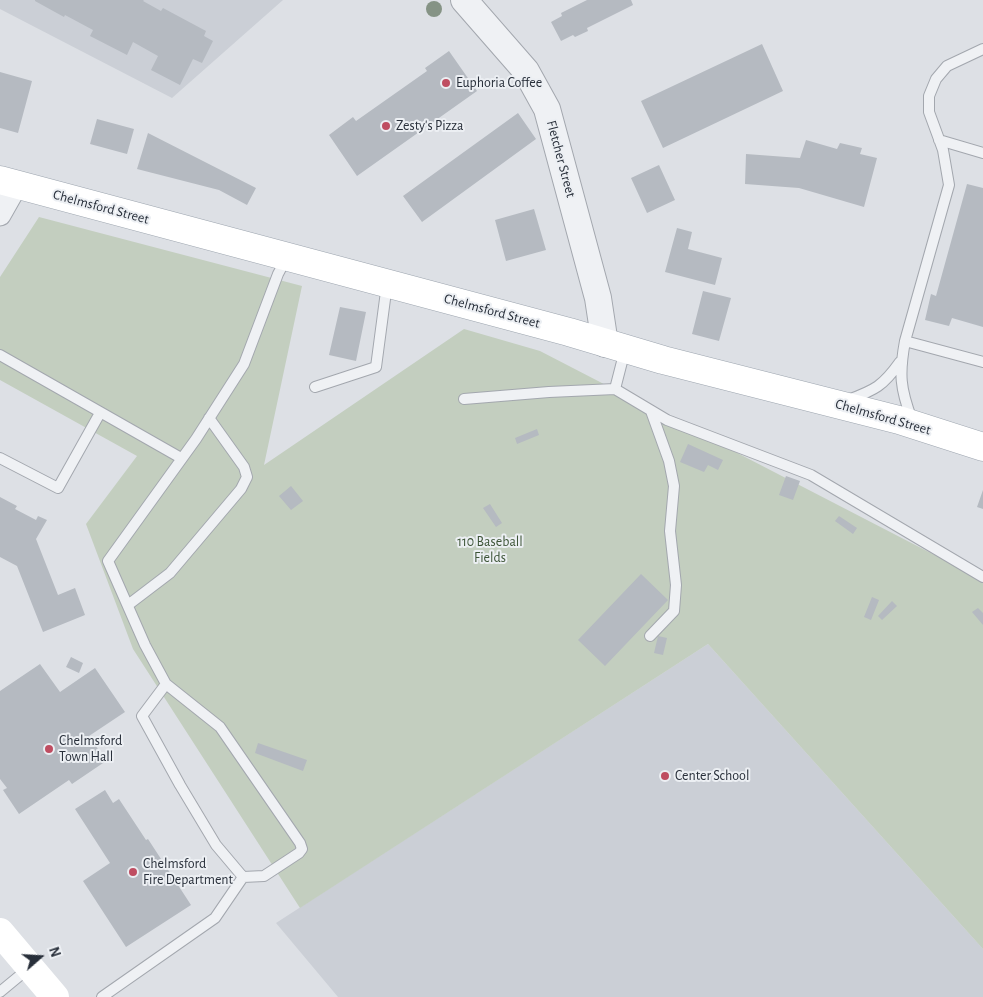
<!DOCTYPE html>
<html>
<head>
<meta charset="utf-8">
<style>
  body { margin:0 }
  #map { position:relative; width:983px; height:997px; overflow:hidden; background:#dde0e5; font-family:"Alegreya Sans",sans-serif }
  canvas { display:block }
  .north { position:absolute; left:15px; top:932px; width:50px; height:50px; -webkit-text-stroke:4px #eceff3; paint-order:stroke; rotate:71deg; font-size:14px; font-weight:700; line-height:20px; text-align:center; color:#282f3a }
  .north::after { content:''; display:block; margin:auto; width:18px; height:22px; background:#282f3a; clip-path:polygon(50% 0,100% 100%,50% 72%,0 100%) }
</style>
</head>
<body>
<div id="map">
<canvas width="983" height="997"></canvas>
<div class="north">N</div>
</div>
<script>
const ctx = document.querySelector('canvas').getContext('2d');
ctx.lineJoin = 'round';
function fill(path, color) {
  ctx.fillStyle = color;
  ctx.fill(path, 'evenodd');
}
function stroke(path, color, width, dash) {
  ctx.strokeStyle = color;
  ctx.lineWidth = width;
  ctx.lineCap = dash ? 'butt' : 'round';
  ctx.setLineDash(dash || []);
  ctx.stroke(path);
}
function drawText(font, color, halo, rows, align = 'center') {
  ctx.font = font + ' "Alegreya Sans",sans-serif';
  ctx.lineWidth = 4;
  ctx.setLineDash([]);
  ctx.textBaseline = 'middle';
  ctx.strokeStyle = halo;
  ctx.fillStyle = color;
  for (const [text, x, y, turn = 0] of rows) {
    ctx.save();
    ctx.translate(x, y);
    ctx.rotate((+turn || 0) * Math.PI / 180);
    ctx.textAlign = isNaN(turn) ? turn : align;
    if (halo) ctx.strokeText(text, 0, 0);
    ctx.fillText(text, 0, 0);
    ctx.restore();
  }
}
fill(new Path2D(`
  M0,0H283L172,98L0,9Z
  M708,644L983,949V997H338L276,923Z`), '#cbcfd6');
fill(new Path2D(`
  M39,217L302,286L264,465L464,329L540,351L983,580V949L708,644L300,908L133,649L86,524L137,456L0,380V277Z`), '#c3cebf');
fill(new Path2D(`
  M35,0H144L143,1L161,11L163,8L206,31L204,36L213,41L202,63L193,59L180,85L151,70L158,56L133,42L127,55L90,36L93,30L65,15L64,17L35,1Z
  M587,0H631L633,5L587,28L588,31L575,37L573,35L561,41L551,22L562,16L561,13Z
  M762,44L783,91L663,148L641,101Z
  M449,51L477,91L357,176L329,135L353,117L356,121L427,71L425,68Z
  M0,72L32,81L18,133L0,128Z
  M518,113L536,139L422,222L403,196Z
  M97,119L134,129L127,154L90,144Z
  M148,133L256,188L247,205L219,190L137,169Z
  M806,140L837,149L840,143L862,148L860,154L877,158L864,207L799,188L745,184L746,154L800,158Z
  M659,165L675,200L647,213L631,178Z
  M967,184L983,188V327L952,318L949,326L925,320L931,294L936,296Z
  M534,209L546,250L506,261L495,220Z
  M677,228L692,232L688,249L722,258L715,285L665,272Z
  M703,291L731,298L719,341L692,334Z
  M340,307L366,312L356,361L329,355Z
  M537,429L539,435L517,444L515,438Z
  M688,444L723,460L718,470L708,465L704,472L680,462Z
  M786,476L800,481L793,500L779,495Z
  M291,486L303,501L291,510L279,496Z
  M983,490V509L977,507Z
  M0,497L17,506L15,509L36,520L38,516L47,520L36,539L58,595L75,588L85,615L43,632L17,566L0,557Z
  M490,504L502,523L496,527L483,508Z
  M839,516L857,528L853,534L835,521Z
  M641,574L668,600L605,666L578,640Z
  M872,597L879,600L871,620L864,617Z
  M892,601L897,606L882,620L878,616Z
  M978,608L983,613V625L972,612Z
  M658,636L667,638L663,655L654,653Z
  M71,657L83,663L79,673L66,667Z
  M40,664L60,692L95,668L125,712L89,736L106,761L72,784L69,780L19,814L3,790L7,788L0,779V691Z
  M258,743L307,760L303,771L255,753Z
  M105,790L113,803L119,799L146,840L148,839L191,905L126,947L83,881L110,863L75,809Z`), '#b5bac1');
const service = new Path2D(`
  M983,49L947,66L936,79L929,96V112L943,150L949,185L905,341L983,362
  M939,140L983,153
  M905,341C899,374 900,388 912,420
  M0,355L181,458
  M315,387L376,367L387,284
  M615,389L667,420L811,475L983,577
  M464,399L549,392L615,389L625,350
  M848,400C875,390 883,386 900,362
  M0,458L58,488L100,413
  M128,605L170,573L241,489L247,477L244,467L209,418
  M650,636L674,611L676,585L670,531L674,486L669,461L651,411
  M166,684L220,727L300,843L302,849L299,853L264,876L243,877
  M243,877L216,845L180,785L142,716L166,684L145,645L108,561L196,439L244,364L278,274L287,257
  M0,992L29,968
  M102,997L215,918L243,877`);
const minor = new Path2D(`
  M0,215L17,185`);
const tertiary = new Path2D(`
  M464,0L526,71L547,109L598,298L605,344`);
const primary = new Path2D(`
  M0,180L569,332L663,360L899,420L983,447`);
stroke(service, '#a3a7ae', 12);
stroke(minor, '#a3a7ae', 23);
stroke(tertiary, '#a3a7ae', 28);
stroke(primary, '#9da5af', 29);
stroke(service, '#eff1f4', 10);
stroke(minor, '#eff1f4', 21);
stroke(tertiary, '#eff1f4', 26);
stroke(new Path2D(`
  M0,932L55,997`), '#fff', 28);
stroke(primary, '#fff', 28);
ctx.fillStyle = '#859385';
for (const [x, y] of [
  [434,9]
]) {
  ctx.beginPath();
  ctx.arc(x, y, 8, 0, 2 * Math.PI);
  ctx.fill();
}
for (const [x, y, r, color] of [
  [446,83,5,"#bf4d61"],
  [386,126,5,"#bf4d61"],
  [49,749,5,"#bf4d61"],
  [665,776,5,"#bf4d61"],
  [133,872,5,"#bf4d61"]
]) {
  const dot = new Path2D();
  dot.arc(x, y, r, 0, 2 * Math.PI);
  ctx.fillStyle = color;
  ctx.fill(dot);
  stroke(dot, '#eceff3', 2);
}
drawText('14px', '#282f3a', '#eceff3', [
  ["Euphoria Coffee",456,83],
  ["Zesty's Pizza",396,126],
  ["Chelmsford",59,741],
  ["Town Hall",59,757],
  ["Center School",675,776],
  ["Chelmsford",143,864],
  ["Fire Department",143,880]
], 'left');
drawText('14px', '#282f3a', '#eceff3', [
  ["Fletcher Street",561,159,75],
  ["Chelmsford Street",101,207,15],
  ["Chelmsford Street",492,311,15],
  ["Chelmsford Street",883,417,16]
]);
drawText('14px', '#3d5437', '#eceff3', [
  ["110 Baseball",490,542],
  ["Fields",490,558]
]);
</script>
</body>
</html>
